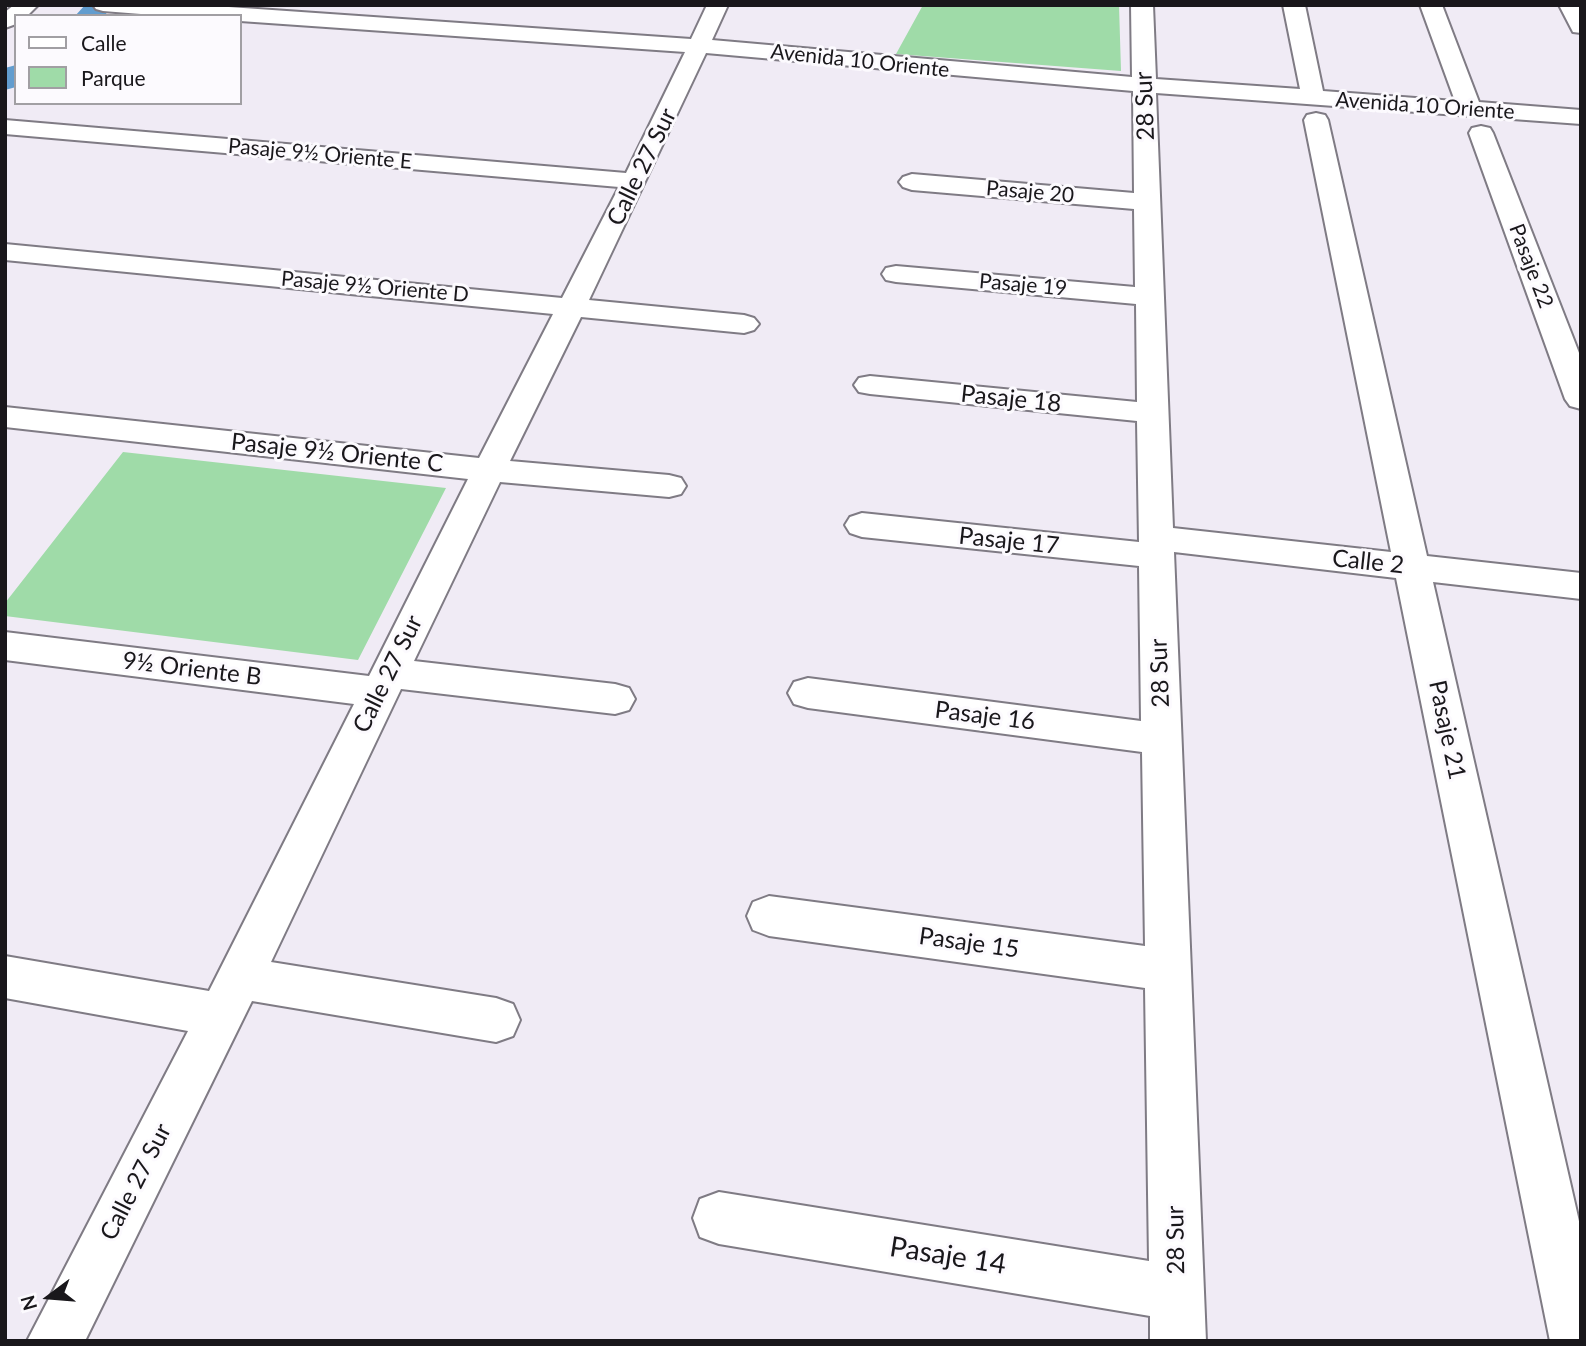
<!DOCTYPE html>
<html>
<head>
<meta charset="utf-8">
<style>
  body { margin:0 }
  #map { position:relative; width:1586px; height:1346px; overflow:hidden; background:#f0ebf5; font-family:Lato,sans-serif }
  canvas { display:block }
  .frame { position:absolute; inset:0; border:7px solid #19171b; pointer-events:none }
  .legend { position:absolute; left:14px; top:14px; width:228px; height:91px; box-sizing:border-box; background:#fcfafe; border:2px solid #a19fa3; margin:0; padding:9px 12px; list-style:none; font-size:21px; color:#19171b }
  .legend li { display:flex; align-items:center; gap:14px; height:35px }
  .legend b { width:35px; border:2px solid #a19fa3 }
  .north { position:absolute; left:14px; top:1262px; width:70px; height:70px; -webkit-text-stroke:5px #fcfafe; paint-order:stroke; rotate:254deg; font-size:19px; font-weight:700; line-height:28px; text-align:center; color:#19171b }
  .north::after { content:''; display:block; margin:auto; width:24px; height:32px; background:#19171b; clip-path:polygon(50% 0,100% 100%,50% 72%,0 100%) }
</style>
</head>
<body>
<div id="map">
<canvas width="1586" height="1346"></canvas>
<div class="frame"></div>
<ul class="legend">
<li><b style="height:9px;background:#fff"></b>Calle</li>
<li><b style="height:19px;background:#9fdba8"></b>Parque</li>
</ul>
<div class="north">N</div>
</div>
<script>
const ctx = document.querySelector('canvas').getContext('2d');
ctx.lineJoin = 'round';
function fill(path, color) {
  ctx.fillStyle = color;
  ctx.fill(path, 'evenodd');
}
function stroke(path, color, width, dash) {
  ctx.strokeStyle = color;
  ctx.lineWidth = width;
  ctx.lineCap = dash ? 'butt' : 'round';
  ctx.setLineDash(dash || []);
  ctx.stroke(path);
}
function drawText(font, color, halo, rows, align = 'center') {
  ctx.font = font + ' Lato,sans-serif';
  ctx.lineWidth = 6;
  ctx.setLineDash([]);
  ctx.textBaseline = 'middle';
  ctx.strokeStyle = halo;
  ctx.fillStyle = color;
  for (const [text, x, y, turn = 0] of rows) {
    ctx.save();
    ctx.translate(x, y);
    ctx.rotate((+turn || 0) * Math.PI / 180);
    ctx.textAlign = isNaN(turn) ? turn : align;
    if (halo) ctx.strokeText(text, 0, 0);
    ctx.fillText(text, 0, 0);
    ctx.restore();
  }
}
fill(new Path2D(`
  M923,5H1119L1121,71L896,54Z
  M123,452L446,488L358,660L5,616V603Z`), '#9fdba8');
fill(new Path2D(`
  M85,5H114L104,16H75Z
  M16,65V87L5,90V68Z`), '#629dcf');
const street = new Path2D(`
  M14,5H38L27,16H16V24L5,28V12Z
  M93,5H200L691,39L707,5H728L712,40L1132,77L1131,5H1153L1156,79L1300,89L1283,5H1305L1323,91L1455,101L1420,5H1442L1479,102L1581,110V124L1156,93L1173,528L1391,552L1304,120L1307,115L1316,113L1325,115L1328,120L1427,556L1581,573V599L1433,582L1581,1230V1341H1550L1396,578L1174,552L1206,1341H1150V1316L719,1244L700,1237L693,1218L700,1199L719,1192L1149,1261L1145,988L769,936L753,930L747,916L753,902L769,896L1145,946L1142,752L808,708L794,704L788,693L794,682L808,678L1141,721L1139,566L862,537L850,533L845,525L850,517L862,513L1139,542L1137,421L870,394L859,392L854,385L859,378L870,376L1137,402L1136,304L896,282L886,280L882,274L886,268L896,266L1135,287L1134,209L912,190L903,187L899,182L903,177L912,174L1134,193L1133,91L706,53L589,300L744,315L754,318L759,324L754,330L744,333L581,317L510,461L669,475L681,478L686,486L681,494L669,497L500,482L414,661L615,684L629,688L635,699L629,710L615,714L401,689L271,962L496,998L513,1004L520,1020L513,1036L496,1042L252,1001L85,1341H27L188,1031L5,998V956L209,991L354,704L5,660V632L369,676L468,479L5,427V407L479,458L553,314L5,260V244L562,298L619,187L5,134V120L626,173L685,52L240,21V16H166L103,11L96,9Z
  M1559,5H1580L1581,33L1573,32Z
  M1481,126L1490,128L1493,133L1581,358V409L1570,406L1565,399L1469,133L1472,128Z`);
stroke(street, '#7f7b84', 4);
fill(street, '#fff');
drawText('21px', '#19171b', '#fcfafe', [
  ["Avenida 10 Oriente",860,61,6],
  ["Avenida 10 Oriente",1425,106,4],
  ["Pasaje 9½ Oriente E",320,154,5],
  ["Pasaje 20",1030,192,5],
  ["Pasaje 22",1531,266,69],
  ["Pasaje 19",1023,285,5],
  ["Pasaje 9½ Oriente D",375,287,5]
]);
drawText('24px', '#19171b', '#fcfafe', [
  ["28 Sur",1145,106,-92],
  ["Calle 27 Sur",642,167,-64],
  ["Pasaje 18",1011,399,6],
  ["Pasaje 9½ Oriente C",337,453,6],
  ["Pasaje 17",1009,541,6],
  ["Calle 2",1368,562,6],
  ["9½ Oriente B",192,669,7],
  ["28 Sur",1160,673,-92],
  ["Calle 27 Sur",388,674,-64],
  ["Pasaje 16",985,716,7],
  ["Pasaje 21",1447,730,78],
  ["Pasaje 15",969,943,8],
  ["Calle 27 Sur",136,1182,-63],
  ["28 Sur",1176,1240,-91]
]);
drawText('28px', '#19171b', '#fcfafe', [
  ["Pasaje 14",948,1256,9]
]);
</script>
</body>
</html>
